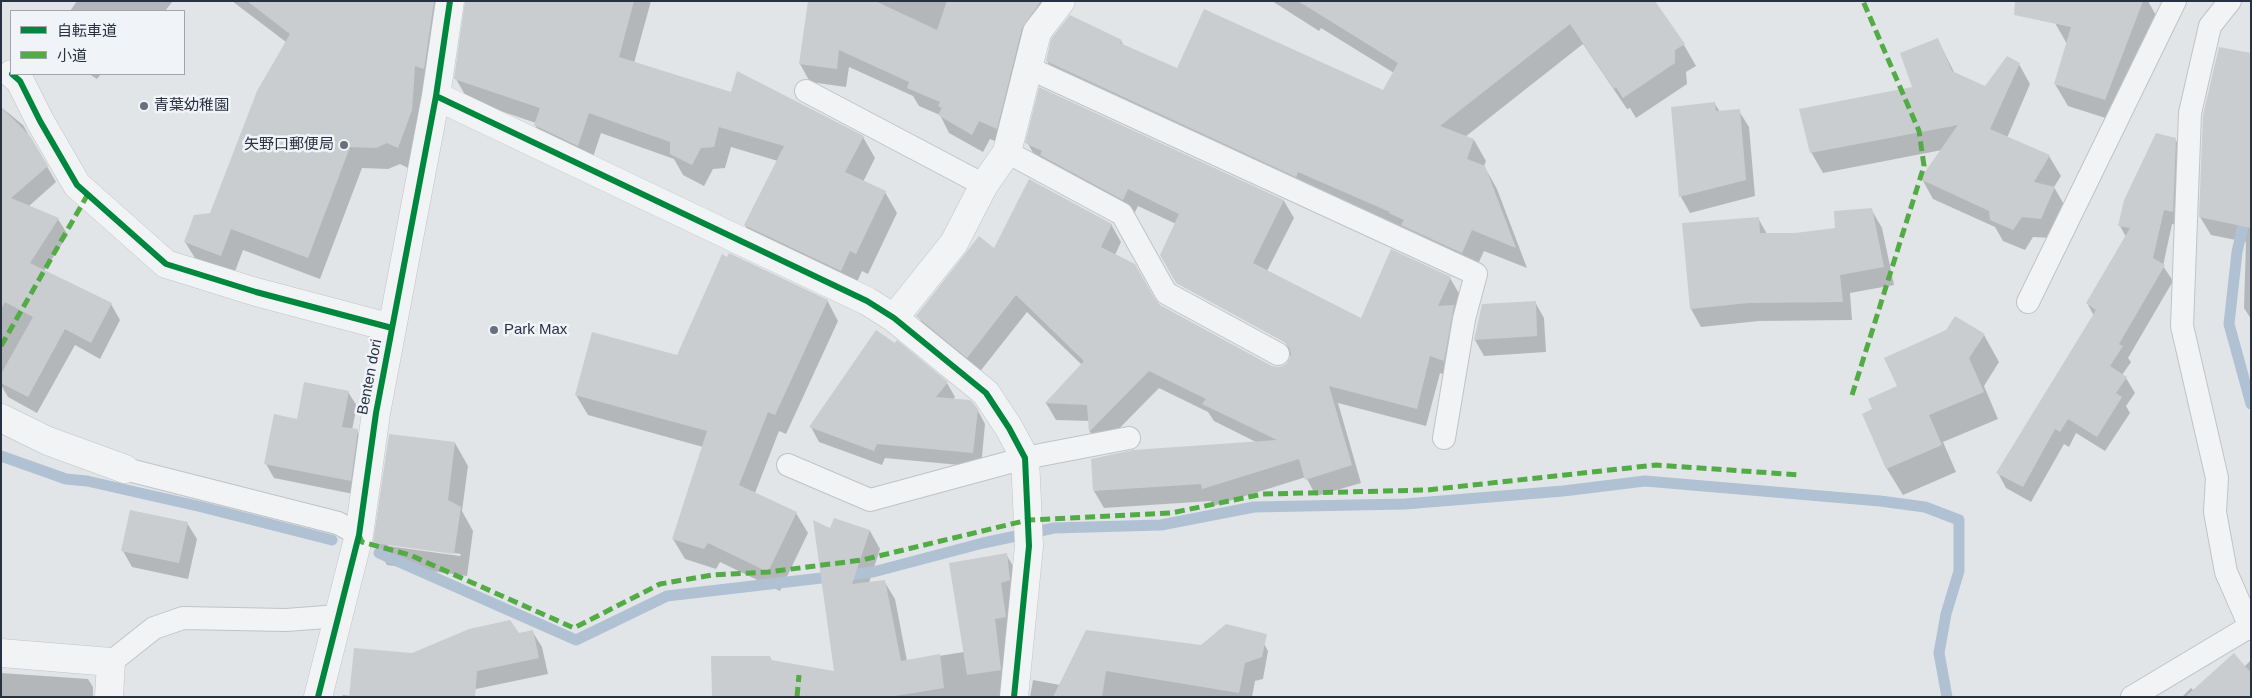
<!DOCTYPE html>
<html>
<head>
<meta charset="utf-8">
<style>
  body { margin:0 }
  #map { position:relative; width:2252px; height:698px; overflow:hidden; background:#e2e5e8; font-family:Arial,"Noto Sans JP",sans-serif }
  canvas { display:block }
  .frame { position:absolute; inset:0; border:2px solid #283141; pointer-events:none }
  .legend { position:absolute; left:10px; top:10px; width:175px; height:65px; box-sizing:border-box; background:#f0f3f7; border:1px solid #a0a5ae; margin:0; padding:6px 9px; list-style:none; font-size:15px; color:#283141 }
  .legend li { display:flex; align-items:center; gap:10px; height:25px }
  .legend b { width:25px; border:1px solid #a0a5ae }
</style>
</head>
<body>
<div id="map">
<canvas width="2252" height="698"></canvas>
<div class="frame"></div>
<ul class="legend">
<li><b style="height:6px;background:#00873e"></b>自転車道</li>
<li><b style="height:6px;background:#53ab46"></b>小道</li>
</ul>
</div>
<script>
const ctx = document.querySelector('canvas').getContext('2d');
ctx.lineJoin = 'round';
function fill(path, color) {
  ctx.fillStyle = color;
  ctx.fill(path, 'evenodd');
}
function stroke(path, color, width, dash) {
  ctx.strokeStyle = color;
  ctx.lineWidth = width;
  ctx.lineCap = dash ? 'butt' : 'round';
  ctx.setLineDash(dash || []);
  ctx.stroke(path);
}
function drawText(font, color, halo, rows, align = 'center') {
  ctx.font = font + ' Arial,"Noto Sans JP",sans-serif';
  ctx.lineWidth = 5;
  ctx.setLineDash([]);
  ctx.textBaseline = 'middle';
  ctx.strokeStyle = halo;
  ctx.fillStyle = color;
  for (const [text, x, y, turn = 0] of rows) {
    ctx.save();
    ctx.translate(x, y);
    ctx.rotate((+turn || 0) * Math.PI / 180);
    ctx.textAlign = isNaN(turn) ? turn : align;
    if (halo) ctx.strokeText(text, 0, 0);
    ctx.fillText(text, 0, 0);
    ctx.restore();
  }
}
fill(new Path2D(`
  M77,1H173L165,11H70Z
  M232,1H444L410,169L400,164L388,169L362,168L320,279L243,250L233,277L198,263L185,242L211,215L286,42Z
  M493,1H651L634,63L863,137L875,158L863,182L885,192L897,213L868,274L862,271L853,291L757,246L745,225L778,161L731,147L725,168L713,169L704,186L683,175L674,159L601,133L590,166L547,146L535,125L536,123L468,100L456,79Z
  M809,1H1048L1007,146L990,139L983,152L949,133L940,115L919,106L913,96L849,67L846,87L810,82L800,64Z
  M1272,1H1498L1684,45L1696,66L1686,72L1687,84L1636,118L1630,108L1627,109L1583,44L1465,137L1474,140L1486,161L1484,166L1497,189L1527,268L1484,251L1474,273L1059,82L1047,61L1121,41L1124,46L1178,70L1384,92L1394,73L1321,28L1319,31Z
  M2065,1H2148L2158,19L2118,122L2068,106L2055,84L2067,44L2055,23Z
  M1938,40L1955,74L1986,88L2019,64L2030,84L2007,138L2049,156L2061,176L2054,187L2066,208L2052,238L2033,237L2025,250L2003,241L1995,227L1933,199L1922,179L1942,150L1823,173L1811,152L1913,88Z
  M89,74H101L97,79Z
  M1040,89L1284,201L1294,218L1267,271L1362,320L1450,278L1460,295L1455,308L1463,323L1453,378L1440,373L1426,426L1338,403L1361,483L1316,496L1306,477L1213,506L1211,501L1104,508L1094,491L1258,443L1214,421L1208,412L1159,388L1100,448L1090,432V421L1056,420L1046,403L1082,365L1027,312L978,374L928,333L918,316L995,250L1111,224L1121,242L1115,255L1159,306L1272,367H1285L1291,357L1187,301L1179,287L1289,347L1176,224L1138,206L1133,216L1037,160L1027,142Z
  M1715,104L1720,112L1739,111L1749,127L1755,196L1690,213L1681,197L1672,108Z
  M1,107L23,125L56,182L29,206L58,219L68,235L44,271L111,304L120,320L100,359L75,345L37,413L8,397L1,385Z
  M2175,139L2184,154L2181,226L2172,224L2163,266L2173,281L2128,358L2131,362L2122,375L2126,378L2135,393L2126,406L2130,413L2105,451L2076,433L2069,447L2064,444L2031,502L2006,488L1998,473L2094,316L2087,303L2126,237L2120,226Z
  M2251,171V319L2244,308L2246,242L2211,235L2200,217Z
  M1871,209L1882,228L1894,285L1850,293L1852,320L1759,321L1701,327L1691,309L1758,218L1767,234H1795L1837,229Z
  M827,300L838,321L786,434L779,431L755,493L796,513L808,533L780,591L720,562L716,569L685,559L673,539L703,447L588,415L576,395Z
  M1535,302L1544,318L1546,352L1484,356L1475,340Z
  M1984,335L1999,362L1984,386L1998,419L1943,442L1956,472L1903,495L1887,469L1864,414L1873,410L1898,387Z
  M947,383L955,397L953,400L977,409L985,424L981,467L885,458L882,465L819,442L811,427Z
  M348,392L357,406L352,430L357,431L365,445L358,495L274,478L266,464L298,420Z
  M455,443L468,466L462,511L473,531L467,576L387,565L374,543ZM388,544L461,554L460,556L388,546Z
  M187,523L197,539L188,579L132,567L123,551Z
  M831,530L870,531L880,549L869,583L884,581L895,599L907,661L964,652L1006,554L1017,573L1016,636L1005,637L1011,697H713L770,657L772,661L835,672Z
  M532,631L542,647L548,674L457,693L456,697H342L343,695L350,696L412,654Z
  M1087,632L1202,646L1258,633L1268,651L1263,679L1255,681L1252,697H1030L1033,680L1060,685Z
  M2251,660V697H2182L2191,688L2194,691L2244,667Z
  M1,673L88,679L93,687V697H1Z`), '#0003');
stroke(new Path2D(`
  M2246,213L2237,252L2229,324L2251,404
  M1,456L66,479L87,481L202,507L332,540
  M379,553L576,640L667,596L873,572L983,543L1054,528L1161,525L1254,507L1405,504L1563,491L1645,481L1880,501L1925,507L1959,520V571L1946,614L1939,653L1947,697`), '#b0c1d3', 11);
fill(new Path2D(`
  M247,1H434L424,69L415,66L412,110L398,148L387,143L376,148L350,147L308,258L231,229L221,256L184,242L194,215L210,213L257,91L290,34Z
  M465,1H634L619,57L731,92L737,71L864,136L845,172L886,191L856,254L850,251L841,271L744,225L784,146L719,127L714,147L701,148L692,165L670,154V142L589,113L578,146L534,125L540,108L454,79Z
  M808,1H875L937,30L947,1H1041L1022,28L997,129L979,121L972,135L938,115L942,108L938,106L940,102L907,88L909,82L839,50L837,69L799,64Z
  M1298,1H1655L1685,44L1675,50V63L1623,98L1616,87L1614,89L1570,24L1440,126L1474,139L1467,159L1485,166L1516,248L1472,230L1462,253L1401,225L1404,220L1389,213L1390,212L1298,172L1296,177L1046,61L1051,39L1070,15L1122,40L1120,43L1177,68L1204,9L1383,90L1398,63Z
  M2015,1H2143L2105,100L2054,84L2071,27L2014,15Z
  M1938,38L1952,71L1985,86L2007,56L2020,63L1990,129L2050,155L2034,182L2055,187L2041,219L2022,217L2013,230L1990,220L1989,211L1920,179L1958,125L1810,153L1799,109L1912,87L1900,53Z
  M2219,47L2251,53V228L2199,217L2203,115Z
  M1039,87L1284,200L1253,263L1361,318L1391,249L1451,277L1438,306L1454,305L1444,361L1430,356L1417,409L1329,386L1352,465L1305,480L1299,459L1202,489L1201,484L1093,491L1091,459L1133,450L1277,440L1202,404L1206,399L1149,371L1089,432L1087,405L1045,403L1084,361L1016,295L967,358L916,316L979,236L994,248L1029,179L1112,224L1101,247L1135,264L1155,299L1160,305L1272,366L1279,367L1285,365L1290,360L1291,353L1289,347L1284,342L1176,283L1160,255L1179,214L1128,189L1123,200L1040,155L1042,151L1025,143Z
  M1715,102L1716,111L1740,109L1746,180L1679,197L1671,107Z
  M1,107L30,136L48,166L11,198L59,218L30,263L112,303L91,343L65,329L28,397L1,383V374L33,317L5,302L1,309Z
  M2156,133L2176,138L2173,212L2164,210L2153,258L2165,265L2119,344L2123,346L2110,366L2127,377L2116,393L2122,397L2097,437L2068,419L2060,432L2055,429L2023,487L1996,473L2096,310L2086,303L2130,228L2118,226L2124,200Z
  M1872,208L1884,267L1840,275L1843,302L1748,303L1690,309L1682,223L1759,217L1760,233H1795L1835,228L1834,211Z
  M729,253L828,300L775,415L768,412L739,485L797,512L768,572L708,543L704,549L672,539L707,431L575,395L592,332L677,355L722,254L727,257Z
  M1536,301L1537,336L1474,340L1482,304Z
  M1955,316L1985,334L1969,358L1984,392L1929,415L1942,445L1886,469L1862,414L1872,409L1868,399L1897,386L1884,358L1946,330Z
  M876,330L895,343L897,340L948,382L936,397L970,400L974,404L978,409L973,453L877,444L874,451L809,427Z
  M304,382L349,391L342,427L358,429L351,481L264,464L274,414L297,419Z
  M389,434L455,442L448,500L461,507L454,554L373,543Z
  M130,510L188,522L179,563L121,551Z
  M834,518L870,530L852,584L885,580L901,661L940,654L944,688L889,697H712L711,656H770L771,660L834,671L813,520L830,528Z
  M1007,553L1010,580L1001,583L1006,617L995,619L1001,670L967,675L949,563Z
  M510,620L519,633L533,630L539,658L477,671L475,697H349L354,648L412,653L469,629Z
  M1226,624L1267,634L1262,657L1245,663L1239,693L1106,671L1102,697H1053L1086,630L1201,645Z
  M2234,653L2251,673V697H2185Z`), '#cacdd0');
const lane = new Path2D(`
  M2230,1L2210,26L2190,113L2182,326L2217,478L2215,512L2226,572L2251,629
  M1029,68L1476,274L1464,319L1444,438
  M806,91L984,185
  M1007,152L1122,214L1166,293L1278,354
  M2028,302L2175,1
  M788,465L870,500L1025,458L1129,438
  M125,469L338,523L359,535
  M111,662L154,628L183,618L286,620L339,616
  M2132,697L2249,627`);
const street = new Path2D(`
  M12,74L20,81L40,121L77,185L166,264L256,292L392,328
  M436,96L867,301L894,318L986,393L1009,428L1025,458L1029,546L1014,697
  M894,318L954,243L984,185L1007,152L1037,32L1061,1
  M1,418L48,441L125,469
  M1,653L111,662L109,697
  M318,697L359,535L376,413L436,96L450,1`);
stroke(lane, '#c0c3c6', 24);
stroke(street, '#c0c3c6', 29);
stroke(lane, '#f2f3f4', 22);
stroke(street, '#f2f3f4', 28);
stroke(new Path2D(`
  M1,346L88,194
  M1852,395L1924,166L1919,131L1863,1
  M359,535L362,542L410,555L574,628L660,584L712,575L768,572L862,560L1028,520L1171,513L1263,494L1427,490L1656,465L1801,475
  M797,697L799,675`), '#53ab46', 5, [10, 5]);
stroke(new Path2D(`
  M12,74L20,81L40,121L77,185L166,264L256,292L392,328
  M436,96L867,301L894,318L986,393L1009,428L1025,458L1029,546L1014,697
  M318,697L359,535L376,413L436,96L450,1`), '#00873e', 6);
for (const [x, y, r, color] of [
  [144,106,5,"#69707b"],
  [344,145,5,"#69707b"],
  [494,330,5,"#69707b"]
]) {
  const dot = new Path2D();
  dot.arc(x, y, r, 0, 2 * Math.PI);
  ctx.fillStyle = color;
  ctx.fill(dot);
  stroke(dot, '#f0f3f7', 2);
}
drawText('15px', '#283141', '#f0f3f7', [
  ["青葉幼稚園",154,106],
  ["矢野口郵便局",334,145,"right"],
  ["Park Max",504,330]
], 'left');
drawText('15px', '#283141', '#f0f3f7', [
  ["Benten dori",370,377,-79]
]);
</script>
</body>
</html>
